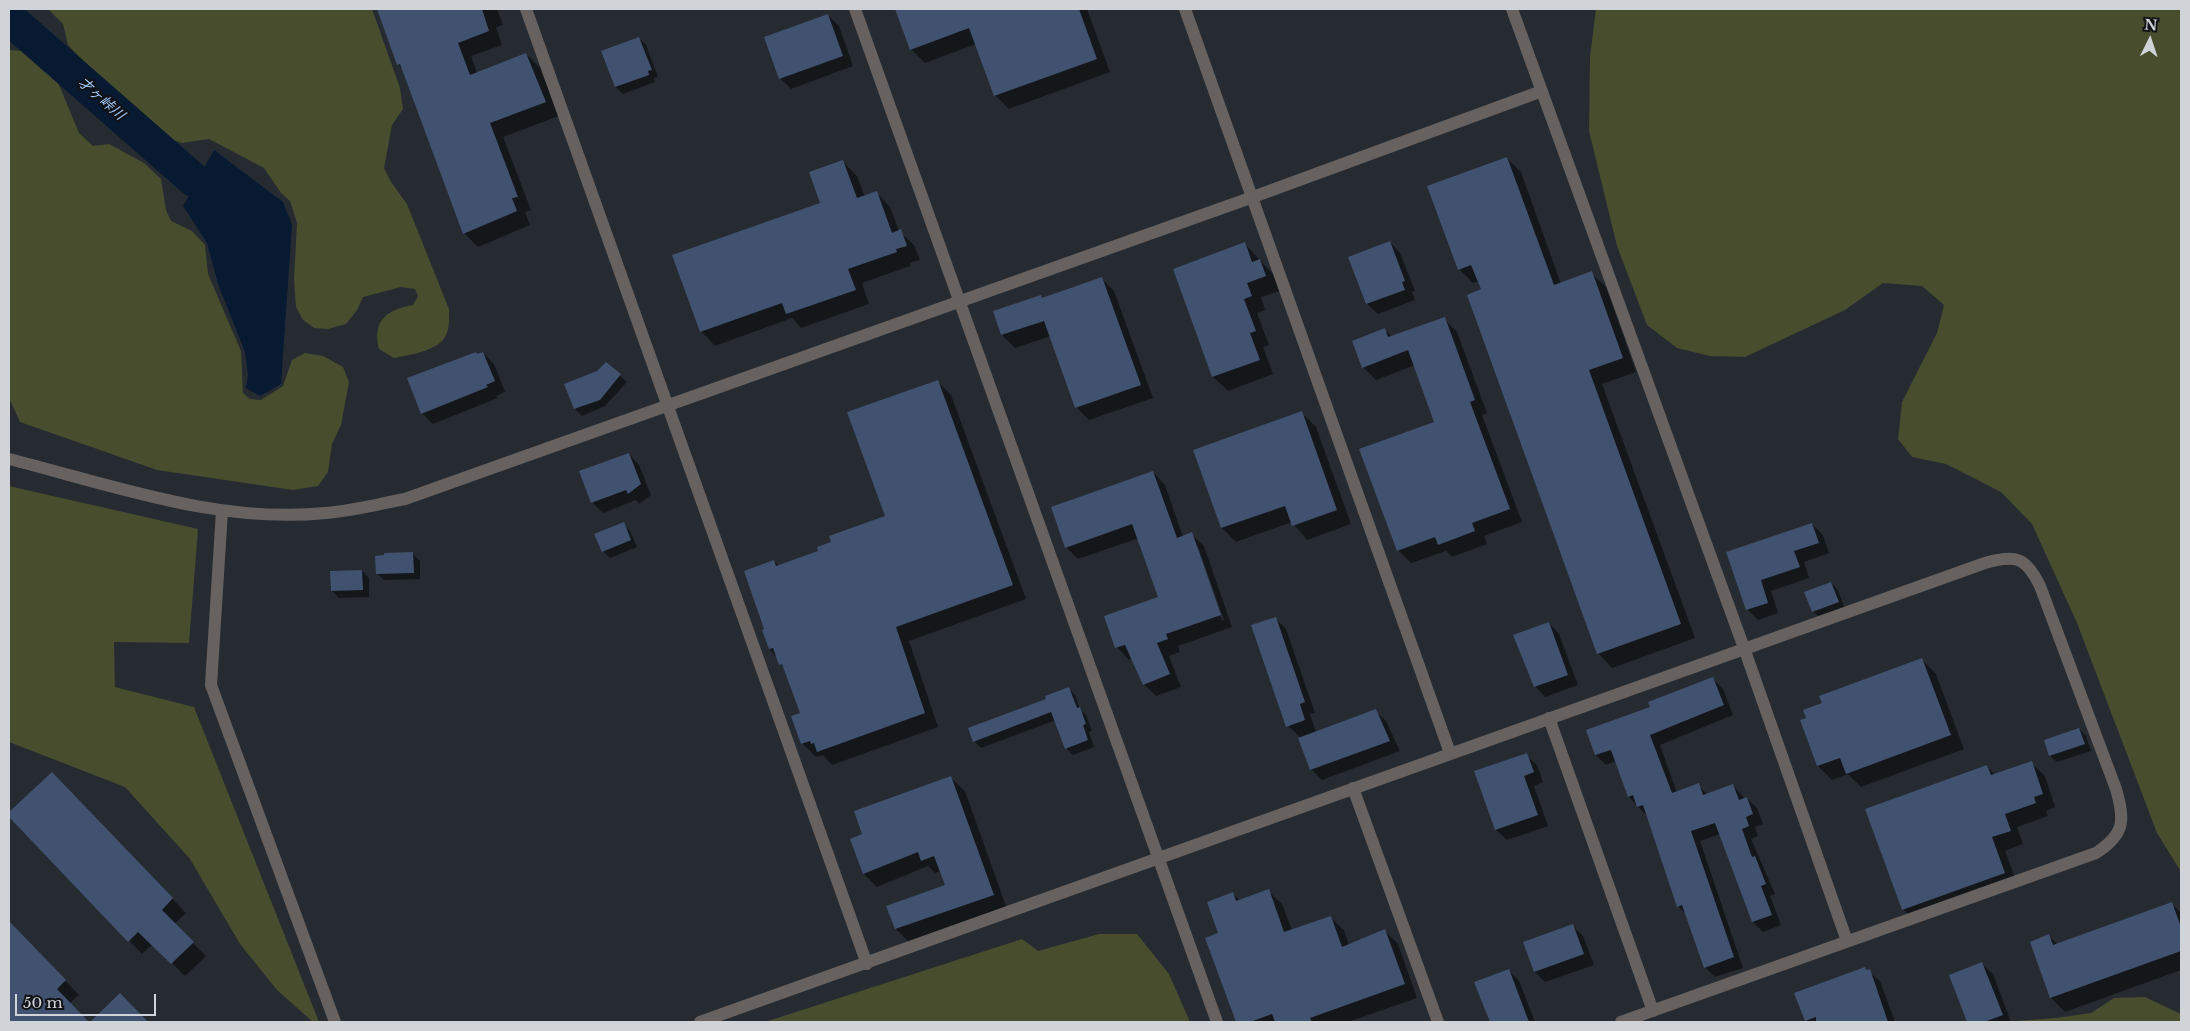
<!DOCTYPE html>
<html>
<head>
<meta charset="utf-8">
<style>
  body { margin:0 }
  #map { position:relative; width:2190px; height:1031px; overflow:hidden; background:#262b32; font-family:"Libre Baskerville",serif }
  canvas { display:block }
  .frame { position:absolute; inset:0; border:10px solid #d0d3d8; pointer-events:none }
  .north { position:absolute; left:2125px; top:15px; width:50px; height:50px; -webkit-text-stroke:4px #111317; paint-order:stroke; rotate:4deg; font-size:14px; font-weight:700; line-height:20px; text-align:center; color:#d0d3d8 }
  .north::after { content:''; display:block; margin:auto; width:18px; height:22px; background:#d0d3d8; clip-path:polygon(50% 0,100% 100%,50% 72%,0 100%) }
  .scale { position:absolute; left:15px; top:994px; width:141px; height:22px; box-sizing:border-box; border:2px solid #d0d3d8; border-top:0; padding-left:6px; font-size:15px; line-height:18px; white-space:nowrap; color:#d0d3d8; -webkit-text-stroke:4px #111317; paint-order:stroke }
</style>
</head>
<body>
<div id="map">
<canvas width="2190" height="1031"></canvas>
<div class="frame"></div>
<div class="north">N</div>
<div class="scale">50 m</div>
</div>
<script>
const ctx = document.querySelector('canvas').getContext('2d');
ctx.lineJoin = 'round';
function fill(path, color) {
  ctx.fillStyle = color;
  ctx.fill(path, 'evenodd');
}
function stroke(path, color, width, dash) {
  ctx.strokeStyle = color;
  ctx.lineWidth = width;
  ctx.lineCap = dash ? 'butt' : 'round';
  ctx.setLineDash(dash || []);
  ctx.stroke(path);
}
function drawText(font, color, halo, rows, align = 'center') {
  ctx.font = font + ' "Libre Baskerville","Noto Sans JP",serif';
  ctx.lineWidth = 4.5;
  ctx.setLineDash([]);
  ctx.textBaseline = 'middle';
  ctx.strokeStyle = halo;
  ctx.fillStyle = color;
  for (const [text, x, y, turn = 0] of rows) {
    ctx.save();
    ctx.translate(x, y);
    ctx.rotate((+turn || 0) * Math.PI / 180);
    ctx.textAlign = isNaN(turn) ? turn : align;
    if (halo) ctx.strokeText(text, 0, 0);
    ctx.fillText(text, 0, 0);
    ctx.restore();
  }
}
fill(new Path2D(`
  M48,9H372L400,88L403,109L392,125L384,168L391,182L407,204L449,309C449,318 450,329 445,337C437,351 409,355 394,358L379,349C372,321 386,310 413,305L418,296L415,289L401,287L363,297L357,310L346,324L328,329L314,328L303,320L296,307L294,280L297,223L290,201L281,193L264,168L209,139L182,143L152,133L68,45L63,24Z
  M1596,9H2181V872L2157,833L2077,623L2032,524L2001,492L1946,464L1912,457L1898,439L1902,402L1937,333L1944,305L1922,286L1883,283L1845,310L1745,357L1710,356L1677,348L1647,325L1617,246L1589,131L1590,57Z
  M9,50L28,51L46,61L59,85L79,133L93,146L109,144L144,163L161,179L166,210L171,221L192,231L205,245L208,274L241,351L243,393L250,399L261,400L283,386L292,360L305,353L323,356L343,367L349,382L341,425L332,444L328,472L318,486L293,490L157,470L20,422L9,398Z
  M9,486L198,529L189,643L114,642L115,687L194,707L319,1022H313L277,990L240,944L190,859L125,787L9,742Z
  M1099,934H1137L1169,974L1190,1022H765L1022,939L1038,951Z
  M2145,997L2181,1014V1022H2003L2056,1018L2091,1013L2114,998Z`), '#474d2d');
fill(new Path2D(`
  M214,150L283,202L292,225L281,384L260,396L246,388L248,375L245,352L218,284L207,243L183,206Z`), '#071a32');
fill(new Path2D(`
  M378,9H497L503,25L496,27L502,45L471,56L477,73L526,54L540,68L559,116L503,137L531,210L525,212L530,225L478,247L464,233L404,70L398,64Z
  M896,9H1087L1110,72L1009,109L995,95L976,44L925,63L911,49Z
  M828,15L839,26L853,66L791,89L780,78Z
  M639,38L646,45L658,77L654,78L655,82L623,94L616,87L603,52Z
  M1507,158L1521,172L1561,284L1591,273L1606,287L1636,372L1602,384L1695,638L1612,668L1598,653L1482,290L1479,281L1473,283L1459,269Z
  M843,162L857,176L865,197L876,192L890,207L899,231L914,245L920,260L910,263V266L862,283L869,304L801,328L792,318L715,346L701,331L821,203Z
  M1390,242L1400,253L1415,291L1412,292L1415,300L1378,314L1367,304L1350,257Z
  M1245,244L1274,275L1280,291L1261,297L1265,310L1257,313L1269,345L1263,347L1273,374L1228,391L1213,377L1174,269Z
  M1101,278L1114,291L1153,398L1089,420L1076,407L1051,336L1015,348L1002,335L994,311L1040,296L1043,299Z
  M1444,319L1457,332L1487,413L1482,415L1522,522L1484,536L1487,544L1452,557L1446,551L1411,563L1398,550L1435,422L1415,365L1376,380L1363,367L1384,329L1392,337Z
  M483,353L494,364L505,392L496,396L498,398L433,424L422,413L478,355Z
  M606,363L627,382L605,406L582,416L575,409L597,372Z
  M937,381L951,395L1026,599L909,641L938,727L832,765L823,755L816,757L802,743V713L786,671L770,649L763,630H766L774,561L779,566L820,552L886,517Z
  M1302,413L1316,427L1351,524L1307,540L1292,522L1236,542L1222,528Z
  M629,454L639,465L651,495L639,504L636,500L603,513L592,502Z
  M1153,472L1165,485L1183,537L1191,534L1204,546L1232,627L1178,646L1180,652L1169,656L1181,687L1156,696L1144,684L1132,658L1129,660L1117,647L1160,597L1139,538L1078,559L1066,547ZM1195,547H1198L1224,620L1222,621Z
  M623,524L630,531L637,547L610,558L603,551Z
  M1812,524L1823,535L1829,553L1804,562L1809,578L1771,591L1778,613L1758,620L1747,609L1728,553Z
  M413,554L420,561V579L384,580L377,573Z
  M362,571L369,578V597L339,598L332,591Z
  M1831,583L1838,590L1845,609L1820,618L1813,611Z
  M1275,618L1286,629L1315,713L1310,714L1316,732L1375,711L1386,721L1400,751L1322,780L1311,769L1299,736L1288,726Z
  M1549,623L1559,634L1578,685L1545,697L1535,686Z
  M1922,660L1936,674L1964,749L1861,787L1848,774L1832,780L1818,766L1802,720L1823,704Z
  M1713,679L1723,689L1733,715L1660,745L1677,793L1698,785L1708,795L1733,785L1745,799L1747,798L1757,808L1763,824L1755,827L1758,836L1751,839L1775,894L1770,896L1781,925L1763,932L1753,922L1720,834L1700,841L1743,968L1715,977L1705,967L1687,915L1678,906L1647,816L1629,797L1616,761L1606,765L1596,755L1588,731L1652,708Z
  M1068,688L1075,695L1080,709L1086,715L1092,731L1089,732L1094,747L1073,755L1066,748L1056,720L981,748L974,741Z
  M2079,729L2086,736L2091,751L2057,762L2050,756L2045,741Z
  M1526,755L1537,765L1543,782L1534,786L1548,826L1507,840L1496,830L1476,772Z
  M2031,763L2045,776L2055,807L2046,811L2048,816L2017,827L2023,844L2005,851L2018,886L1916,923L1903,909L1987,766L1995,775Z
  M52,773L186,913L174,924L206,956L185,976L153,944L142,954L9,816Z
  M951,778L965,791L1007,909L909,942L896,929L947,885L941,871L935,873L928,866L877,887L864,874V835Z
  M1268,891L1282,904L1292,930L1330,917L1344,930L1349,945L1385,931L1398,944L1417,998L1348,1022H1238L1207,939L1220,934L1233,894L1240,901Z
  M2172,904L2181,913V970L2065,1012L2051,998L2031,943L2049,936L2058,945Z
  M9,922L79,995L70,1003L88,1022H9Z
  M1573,926L1583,936L1594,965L1545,982L1535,972Z
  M1982,964L1993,974L2011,1022H1969L1951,975Z
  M1864,968L1880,981L1895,1022H1808L1806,1020Z
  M1509,970L1519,981L1535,1022H1491L1476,983Z
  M120,995L147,1022H92Z`), '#0007');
stroke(new Path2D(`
  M9,18L194,180`), '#071a32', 34);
fill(new Path2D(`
  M377,9H482L489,31L458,43L470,75L526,53L546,102L490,123L518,197L512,198L517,211L463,234L400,64L397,65Z
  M895,9H1079L1097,59L994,96L969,28L910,50Z
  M828,14L843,56L779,79L764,37Z
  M639,37L652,70L648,71L649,75L615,87L601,51Z
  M1507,157L1554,285L1592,271L1623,358L1589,370L1681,624L1597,654L1467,295L1481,289L1471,265L1458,270L1427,186Z
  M843,160L857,198L877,191L892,233L901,229L907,246L896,249L897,252L848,269L856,290L786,314L782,303L700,332L672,255L820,203L809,172Z
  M1390,241L1405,281L1402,282L1405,290L1366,304L1348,257Z
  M1245,242L1252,262L1260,259L1266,276L1247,283L1252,296L1244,299L1256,331L1250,333L1260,360L1212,377L1173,269Z
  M1102,277L1141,385L1075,408L1044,321L1001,335L993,311L1041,295L1042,298Z
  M1445,317L1475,400L1470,402L1510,509L1472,523L1475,531L1438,545L1435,537L1397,551L1359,449L1434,422L1408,350L1362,368L1352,341L1385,328L1388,337Z
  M476,352L477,354L483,352L495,381L486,385L488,387L421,414L407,378Z
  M606,362L621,374L600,400L574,409L564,384L597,371Z
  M938,380L1013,585L896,627L925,713L817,752L814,743L811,744L810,741L801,744L791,716L800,713L782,664L779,665L773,648L769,649L762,630L764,629L744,571L774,560L776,566L818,551L817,547L831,542L829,536L885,516L847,412Z
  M1302,411L1337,510L1292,526L1285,506L1221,528L1193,450Z
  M629,453L641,484L628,494L626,490L591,503L579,471Z
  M1153,471L1177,538L1192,532L1221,615L1166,634L1168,639L1157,643L1170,674L1143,685L1125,645L1115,648L1104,616L1158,597L1132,524L1065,548L1051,507Z
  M624,522L631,540L602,552L594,534Z
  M1812,523L1819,543L1794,551L1800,567L1761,580L1768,603L1746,610L1726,552Z
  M413,552L414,573L376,574L375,556L384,555V553Z
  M362,570L363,590L331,591L330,571Z
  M1831,582L1839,602L1812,612L1804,592Z
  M1276,617L1305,702L1300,704L1305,720L1286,727L1251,625Z
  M1549,622L1568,675L1534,687L1513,635Z
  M1922,658L1951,735L1846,774L1840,758L1817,766L1800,720L1806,718L1803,710L1822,703L1819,696Z
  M1713,677L1724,705L1650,735L1672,793L1699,783L1703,795L1733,784L1739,800L1747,797L1753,814L1746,817L1749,826L1742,829L1752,857L1755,856L1766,884L1761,886L1772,915L1752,922L1715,823L1691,831L1734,957L1704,968L1682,905L1677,907L1643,805L1637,807L1633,795L1628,797L1611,750L1595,755L1586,730L1650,707L1648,702Z
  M1069,687L1077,708L1080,707L1086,724L1083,725L1088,740L1065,749L1051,712L973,742L968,728L1046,699L1045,696Z
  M1376,709L1390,741L1310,770L1298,738Z
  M2079,728L2085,744L2049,756L2044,740Z
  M1527,753L1534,772L1524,776L1538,815L1495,830L1474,771Z
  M2032,761L2043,794L2034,797L2036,803L2005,814L2011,831L1992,837L2005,873L1902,910L1865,809L1987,765L1991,775Z
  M52,772L173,898L162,910L194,942L171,964L138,932L128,942L9,817V812Z
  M951,776L994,895L895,929L886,906L945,885L934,856L921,861L918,852L863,874L850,839L862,834L854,811Z
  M1269,889L1284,932L1331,916L1342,947L1385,929L1405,984L1310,1018L1312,1022H1275L1272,1014L1250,1022H1236L1205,938L1218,933L1207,902L1233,892L1236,901Z
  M2172,902L2181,927V951L2050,998L2030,942L2049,934L2053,945Z
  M9,921L66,980L57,989L89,1022H9Z
  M1573,924L1584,954L1534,972L1523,942Z
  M1982,962L2003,1015L1984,1022H1967L1949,975Z
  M1865,967L1866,970L1870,969L1888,1022H1816V1017L1805,1021L1794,993Z
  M1509,969L1529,1022H1490L1474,982Z
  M120,993L148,1022H90Z`), '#415270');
stroke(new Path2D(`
  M526,9L867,964
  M855,9L1217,1022
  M1185,9L1450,753
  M1512,9L1744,648L1847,941
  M9,459C112,485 218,524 326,513C353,511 379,504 405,499L1253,197L1542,91
  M222,511L211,685L335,1022
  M1549,718L1653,1011
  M1353,788L1438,1022
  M700,1022L1985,563C2015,554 2026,557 2040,586L2116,789C2125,821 2125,834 2096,853L1621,1022`), '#676260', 12);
drawText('italic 14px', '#a3cafe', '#111317', [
  ["才ヶ峠川",101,99,41]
]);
</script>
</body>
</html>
